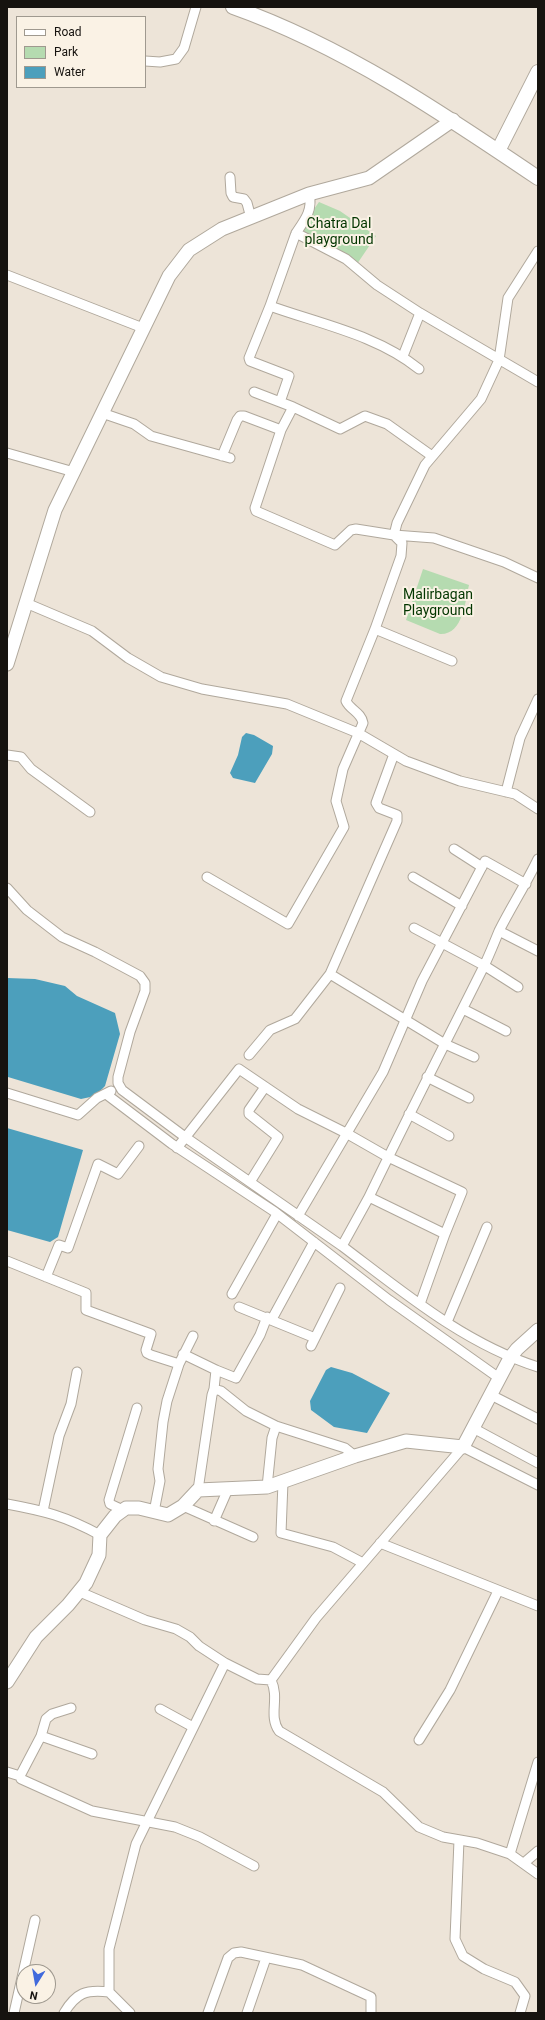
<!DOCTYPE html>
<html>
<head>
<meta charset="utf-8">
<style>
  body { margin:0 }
  #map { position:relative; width:545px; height:2020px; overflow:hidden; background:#ede4d8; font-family:Roboto,sans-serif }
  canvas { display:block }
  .frame { position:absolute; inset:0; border:8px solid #16130f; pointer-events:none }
  .legend { position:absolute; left:16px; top:16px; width:130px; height:72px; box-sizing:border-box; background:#faf2e5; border:1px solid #9f998f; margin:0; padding:5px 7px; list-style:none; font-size:12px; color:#16130f }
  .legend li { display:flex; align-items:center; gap:8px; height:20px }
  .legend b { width:20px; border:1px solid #9f998f }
  .north { position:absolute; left:16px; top:1964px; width:40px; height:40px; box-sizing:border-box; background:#faf2e5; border:1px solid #9f998f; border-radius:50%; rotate:191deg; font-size:11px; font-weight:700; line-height:16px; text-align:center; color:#16130f }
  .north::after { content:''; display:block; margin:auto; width:14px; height:18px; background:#416adc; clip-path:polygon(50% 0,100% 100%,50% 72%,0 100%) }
</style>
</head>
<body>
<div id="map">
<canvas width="545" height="2020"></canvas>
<div class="frame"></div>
<ul class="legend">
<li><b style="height:5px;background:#fff"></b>Road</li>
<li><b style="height:11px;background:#b5dbb0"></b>Park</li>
<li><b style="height:11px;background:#4c9fbc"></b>Water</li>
</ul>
<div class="north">N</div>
</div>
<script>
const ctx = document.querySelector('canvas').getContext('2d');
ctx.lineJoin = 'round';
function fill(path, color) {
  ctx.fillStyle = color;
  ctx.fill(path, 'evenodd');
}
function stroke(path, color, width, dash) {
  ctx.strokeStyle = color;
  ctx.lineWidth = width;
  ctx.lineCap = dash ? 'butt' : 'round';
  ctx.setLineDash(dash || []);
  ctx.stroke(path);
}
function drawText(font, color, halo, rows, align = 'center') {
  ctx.font = font + ' Roboto,sans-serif';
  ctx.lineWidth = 4;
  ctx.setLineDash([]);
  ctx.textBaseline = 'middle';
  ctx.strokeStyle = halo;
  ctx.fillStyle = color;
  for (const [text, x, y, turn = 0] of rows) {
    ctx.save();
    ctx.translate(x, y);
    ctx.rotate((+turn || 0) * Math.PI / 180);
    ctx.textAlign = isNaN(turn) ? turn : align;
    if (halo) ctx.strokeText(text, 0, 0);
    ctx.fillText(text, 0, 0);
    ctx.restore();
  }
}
fill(new Path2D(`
  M319,202L340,211L376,236L357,264L300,229Z
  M423,569L469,585C465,602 463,635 440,634L406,620Z`), '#b5dbb0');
fill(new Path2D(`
  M246,733L254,735L273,746L272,754L255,783L233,778L230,773L238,755L242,737Z
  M7,978L35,979L65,986L77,996L115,1013L120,1034L105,1086L95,1096L81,1099L8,1077Z
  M7,1128L83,1150L58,1237L50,1242L7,1230Z
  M331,1367L352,1373L390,1393L367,1433L334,1427L311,1410L310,1401L326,1370Z`), '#4c9fbc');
const street = new Path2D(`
  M145,61L160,62L176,59L184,48L196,7
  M230,177L231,193L233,197L244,199L247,203L251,218
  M296,233C305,220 313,210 309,194
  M7,275L143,328
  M270,306L249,358L250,361L289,376L280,402
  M403,356L420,313
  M419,369C377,335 320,324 270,306L296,233L346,259L377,285L420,313L538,382
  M254,392L293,407L340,429L365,416L387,424L432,456
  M293,407L281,430L255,508L256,511L335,545L351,530L356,529L394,535L434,538L504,562L538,578
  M102,413L134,424L151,436L230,458
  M7,453L74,472
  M222,456L237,420L240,416H244L281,430
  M26,603L92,631L128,658L161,677L202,689L287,704L358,733L406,761L460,781L515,794L538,809
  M375,629L452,661
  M7,755L21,757L31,769L90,812
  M506,792L520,738L538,699
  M454,849L482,867
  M207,877L288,924L344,827L336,801L343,769L363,723C361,712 350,710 346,701L375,629L401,556L402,543L394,535L397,523L425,465L481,399L499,360L508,298L538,251
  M413,877L462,906
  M7,888L27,910L62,937L95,952L140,976L145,983V991L130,1032L118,1077V1083L122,1090L185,1137L342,1246
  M414,928L485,966L518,987
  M499,931L538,951
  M330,974L445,1044L474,1057
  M463,1009L506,1031
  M249,1055L270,1030L295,1019L330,974L397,821V815L379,808L376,803L394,754
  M427,1077L469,1098
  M7,1093L78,1115L97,1098L111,1091
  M106,1094L172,1144L275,1212L389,1300L499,1378
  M409,1114L449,1136
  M177,1148L239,1069L298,1109L346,1133L388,1157L462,1192L445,1234L369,1197C406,1120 445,1044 483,968C489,956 494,943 499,931C511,907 526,884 538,859
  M250,1182L278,1137L249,1114V1110L265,1087
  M369,1197L342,1246C403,1292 465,1344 538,1367
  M298,1216L383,1072L422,981L485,861L526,884
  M7,1261L86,1293V1310L151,1334L146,1350L147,1353L151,1355L179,1364L193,1336
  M46,1277L59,1245L68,1248L98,1164L118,1174L139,1146
  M232,1294L277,1214
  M420,1304L445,1234
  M239,1307L315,1338
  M272,1319L314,1242
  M447,1322L487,1227
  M311,1346L340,1288
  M183,1354L216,1370
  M214,1389L216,1370L236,1378L260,1335L267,1317
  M491,1395L538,1419
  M473,1428L538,1463
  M283,1482L281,1533L333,1547L363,1563
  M267,1487L272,1438L276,1426
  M198,1490L212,1395L214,1389L221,1391L246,1411L276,1426L345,1448L355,1456
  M7,1504C45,1511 65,1516 100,1535
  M183,1506L253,1537
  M123,1510L110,1504L109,1500L137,1408
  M43,1511L59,1436L71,1404L77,1372
  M154,1512L160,1481L158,1469L163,1422L167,1401L179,1364
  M214,1521L228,1489
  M380,1543L538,1606
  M80,1592L145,1620L176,1629L190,1637L199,1646L225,1663
  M271,1680C280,1699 268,1715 279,1731L383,1792L419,1827L443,1837L477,1843L510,1854L538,1874
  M160,1709L193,1727
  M41,1736L92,1754
  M419,1740L450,1690L498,1591
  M7,1772L20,1776L21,1779L92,1811L175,1827L200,1837L254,1866
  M20,1776L41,1736L46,1719L52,1714L71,1708
  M459,1840L455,1939L463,1956L484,1969L515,1982L525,1996L520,2013
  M510,1854L538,1762
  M524,1863L538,1851
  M14,2013L35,1920
  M64,2013C76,1993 86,1989 109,1992
  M130,2013L109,1992V1949L136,1844L225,1663L257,1679L271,1680L316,1618L463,1447L538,1485
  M208,2013L228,1958L234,1953L241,1952L302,1965L371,1997V2013
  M247,2013L266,1958`);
const secondary = new Path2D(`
  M7,664L55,510L169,276L189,250L222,229L309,194L369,178L453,120
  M7,1682L36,1637L68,1605L86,1583L99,1555L100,1535L115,1516L126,1508H139L168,1515L183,1506L198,1490L267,1487L355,1456L406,1441L463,1447L510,1358L517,1349L538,1330`);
const primary = new Path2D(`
  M233,7C343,46 442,113 538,178
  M498,151L538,72`);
stroke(street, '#b0a89c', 11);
stroke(secondary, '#b0a89c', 15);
stroke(primary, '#b0a89c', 16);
stroke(street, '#fff', 9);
stroke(secondary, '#fff', 13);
stroke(primary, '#fff', 14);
drawText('14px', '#033600', '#faf2e5', [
  ["Chatra Dal",339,224],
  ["playground",339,240],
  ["Malirbagan",438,595],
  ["Playground",438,611]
]);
</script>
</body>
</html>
